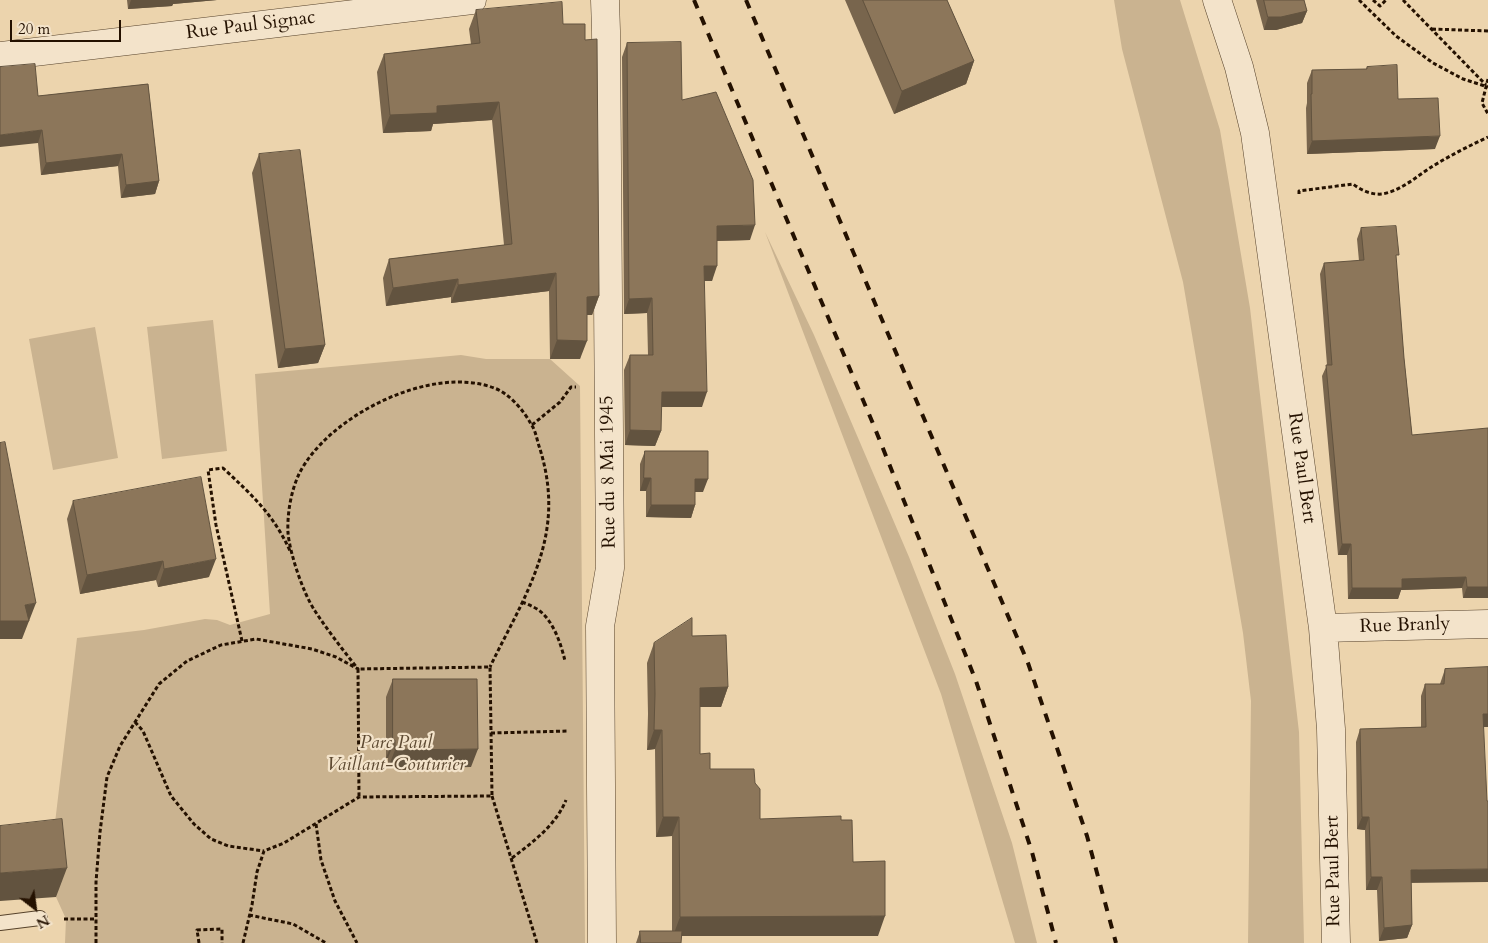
<!DOCTYPE html>
<html>
<head>
<meta charset="utf-8">
<style>
  body { margin:0 }
  #map { position:relative; width:1488px; height:943px; overflow:hidden; background:#ecd4ad; font-family:Cardo,serif }
  canvas { display:block }
  .north { position:absolute; left:10px; top:883px; width:50px; height:50px; -webkit-text-stroke:4px #f3e3ca; paint-order:stroke; rotate:150deg; font-size:14px; font-weight:700; line-height:20px; text-align:center; color:#241100 }
  .north::after { content:''; display:block; margin:auto; width:18px; height:22px; background:#241100; clip-path:polygon(50% 0,100% 100%,50% 72%,0 100%) }
  .scale { position:absolute; left:10px; top:20px; width:111px; height:22px; box-sizing:border-box; border:2px solid #241100; border-top:0; padding-left:6px; font-size:15px; line-height:18px; white-space:nowrap; color:#241100; -webkit-text-stroke:4px #f3e3ca; paint-order:stroke }
</style>
</head>
<body>
<div id="map">
<canvas width="1488" height="943"></canvas>
<div class="north">N</div>
<div class="scale">20 m</div>
</div>
<script>
const ctx = document.querySelector('canvas').getContext('2d');
ctx.lineJoin = 'round';
function fill(path, color) {
  ctx.fillStyle = color;
  ctx.fill(path, 'evenodd');
}
function stroke(path, color, width, dash) {
  ctx.strokeStyle = color;
  ctx.lineWidth = width;
  ctx.lineCap = dash ? 'butt' : 'round';
  ctx.setLineDash(dash || []);
  ctx.stroke(path);
}
function drawText(font, color, halo, rows, align = 'center') {
  ctx.font = font + ' Cardo,serif';
  ctx.lineWidth = 4.5;
  ctx.setLineDash([]);
  ctx.textBaseline = 'middle';
  ctx.strokeStyle = halo;
  ctx.fillStyle = color;
  for (const [text, x, y, turn = 0] of rows) {
    ctx.save();
    ctx.translate(x, y);
    ctx.rotate((+turn || 0) * Math.PI / 180);
    ctx.textAlign = isNaN(turn) ? turn : align;
    if (halo) ctx.strokeText(text, 0, 0);
    ctx.fillText(text, 0, 0);
    ctx.restore();
  }
}
fill(new Path2D(`
  M1114,0H1180L1220,130L1250,308L1299,732L1304,943H1248L1251,701L1243,633L1183,282L1122,49Z
  M765,232L814,335L909,557L955,674L1012,843L1037,943H1015L941,694Z
  M213,320L227,451L162,459L147,327Z
  M95,327L118,458L53,470L29,339Z
  M461,355L486,359H550L580,386L585,943H65L66,919L56,897L52,848L77,638L144,630L205,619L217,620L230,625L270,614L255,374Z`), '#cab390');
const lane = new Path2D(`
  M0,923L40,918`);
const street = new Path2D(`
  M1217,0L1239,67L1255,133L1323,628L1331,729L1336,943
  M0,56L472,0
  M1323,628L1488,624
  M602,943L600,626L610,568L606,31L605,0`);
stroke(lane, '#56422b', 16);
stroke(street, '#56422b', 29);
stroke(new Path2D(`
  M1359,0L1396,36L1433,63L1463,79L1488,87
  M1373,0L1380,6L1386,0
  M1403,0L1486,85
  M1432,29L1488,31
  M1488,79L1482,103L1488,114
  M1299,194V191L1353,184C1361,190 1371,195 1382,194C1401,191 1417,176 1433,166C1451,155 1469,146 1488,137
  M532,425L560,402L571,387H576
  M522,602C527,604 532,606 537,609C553,619 561,644 565,661
  M242,641L216,525L208,470L223,468C252,495 274,515 290,551
  M135,722L143,731L171,796L194,824L211,839L228,846L264,851
  M491,733L568,731
  M492,796L537,943
  M316,824L321,860L335,901L357,943
  M512,858C533,842 556,825 566,800
  M249,915L293,924L326,943
  M64,919H95
  M96,943V882L100,832L107,777L120,746L159,684L187,661L221,645L256,639L312,649L336,657L358,669C343,650 328,631 315,611C303,593 290,554 288,533C287,514 291,491 299,474C328,416 431,364 494,388C509,393 524,411 531,424C536,431 537,441 540,449C548,475 551,501 547,528C540,577 511,623 490,667
  M199,943L197,930L222,929V943
  M243,943L252,905L257,872L264,851L284,843L359,797L492,796L490,667L358,669L359,797`), '#241100', 3, [4, 2.5]);
stroke(lane, '#f3e3ca', 14);
stroke(street, '#f3e3ca', 28);
stroke(new Path2D(`
  M694,0L874,426L976,681L1032,852L1056,943
  M746,0L1028,663L1087,836L1116,943`), '#241100', 4, [9, 9]);
fill(new Path2D(`
  M127,0H217L173,4L172,6L128,9Z
  M845,0H947L974,61L966,84L894,114Z
  M1256,0H1304L1307,11L1302,23L1276,30H1264Z
  M476,10L563,24L585,40L599,296L592,315H587L580,359H550L549,291L451,303V297L386,306L383,278L389,259L504,245L492,120L433,124L431,131L383,133L377,72L384,54L471,44L469,29Z
  M627,43L682,100L750,240L717,241L712,281H704L702,407H661V431L655,446L625,445L624,370L630,355H648L647,313L624,314L622,57Z
  M1367,67L1398,99L1435,149L1307,154L1306,108L1307,103V83L1312,70L1366,69Z
  M148,84L159,181L155,194L121,198L118,166L41,175L38,143V96Z
  M259,154L325,345L318,363L278,368L252,173Z
  M1361,228L1396,261L1404,358L1412,435L1488,598H1463L1462,588L1401,590L1398,599H1348L1347,555H1338L1322,376L1327,365L1320,274L1324,263L1359,261L1357,239Z
  M645,451L703,492H695V505L691,518L646,517V491H640V464Z
  M73,501L209,577L158,587L156,580L80,594L67,519Z
  M692,636L728,687L721,707H700V754L710,769L755,783L760,819L841,820L853,862L878,936H681V943H636L640,931H672V836L656,837L655,749L647,750L648,714L647,663L654,643Z
  M1488,667V727H1484L1411,883L1412,925L1407,938L1379,941L1377,890H1366L1365,830L1357,829L1356,742L1360,729L1421,727V696L1425,684H1440L1445,669Z
  M393,679L471,767L388,768V758H386V697Z`), '#78654d');
fill(new Path2D(`
  M131,0H217L173,4L172,6L128,9Z
  M1307,11L1302,23L1276,30H1264L1268,17Z
  M974,61L966,84L894,114L902,91Z
  M499,102L492,120L433,124L431,131L383,133L390,115L437,106Z
  M42,130L38,143L0,147V135Z
  M1440,136L1435,149L1307,154L1312,141Z
  M122,154L118,166L41,175L46,163Z
  M159,181L155,194L121,198L126,185Z
  M755,225L750,240L711,241L717,226Z
  M704,266H717L712,281H698Z
  M556,273L549,291L451,303L458,285Z
  M458,279L451,297L386,306L393,288Z
  M599,296L592,315H580L587,297Z
  M652,298L647,313L624,314L629,299Z
  M557,340L587,341L580,359H550Z
  M325,345L318,363L278,368L285,349Z
  M662,392H707L702,407H656Z
  M630,430L661,431L655,446L625,445Z
  M644,478H651L646,491H640Z
  M695,479H708L703,492H690Z
  M651,505H695L691,518L646,517Z
  M1342,544H1351L1347,555H1338Z
  M216,559L209,577L158,587L164,569Z
  M163,561L156,580L80,594L87,575Z
  M1466,577L1462,588L1401,590L1398,599H1348L1352,588L1402,579Z
  M1467,587H1488V598H1463Z
  M36,603L22,639H0V621L25,605Z
  M728,687L721,707H693L700,688Z
  M1483,714H1488V727H1478Z
  M654,730H662L655,749L647,750Z
  M393,740H395L388,758H386Z
  M478,749L471,767L388,768L395,750Z
  M663,817H679L672,836L656,837Z
  M1362,817H1369L1365,830L1357,829Z
  M67,868L56,897L0,901V873Z
  M1488,869V882L1406,883L1411,870Z
  M1371,877H1382L1377,890H1366Z
  M885,916L878,936H673L680,917Z
  M1412,925L1407,938L1379,941L1384,928Z`), '#62533f');
const building = new Path2D(`
  M863,0H947L974,61L902,91Z
  M1264,0H1304L1307,11L1281,17H1268Z
  M562,2L563,24H585V40L597,39L599,296L587,297V341L557,340L556,273L458,285V279L393,288L389,259L512,244L499,102L437,106V113L390,115L384,54L480,43L476,10Z
  M681,42L682,100L716,92L753,180L755,225L717,226V266H704L707,392H662L661,431L630,430V355H653L652,298L629,299L627,43Z
  M35,64L38,96L148,84L159,181L126,185L122,154L46,163L42,130L0,135V67Z
  M1397,65L1398,99L1438,98L1440,136L1312,141L1311,94H1312V70L1367,69V67Z
  M300,150L325,345L285,349L259,154Z
  M1396,226L1399,255H1396L1404,358L1412,435L1488,428V587H1467L1466,577L1402,579V588H1352L1351,544H1342L1326,365H1332L1324,263L1364,260L1361,228Z
  M5,442L36,603L25,605L29,621H0V443Z
  M645,451H708V479H695V505H651V478H644Z
  M201,477L216,559L164,569L163,561L87,575L73,501Z
  M692,618V636L726,635L728,687L700,688V754L710,753V769H754L755,783L760,789V819L841,816V820H852L853,862L885,861V916L680,917L679,817H663L662,730H654L655,694L654,643Z
  M1488,667V714H1483L1487,801H1488V869L1411,870L1412,925L1384,928L1382,877H1371L1369,817H1362L1360,729L1426,727L1425,684H1444L1445,669Z
  M393,679H477L478,749L395,750V740H393Z
  M62,819L67,868L0,873V826Z
  M640,931H682L681,943H641Z`);
fill(building, '#8c765a');
stroke(building, '#62533f', 1);
drawText('19px', '#241100', '#f3e3ca', [
  ["Rue Paul Signac",251,26,-7],
  ["Rue Paul Bert",1301,468,82],
  ["Rue du 8 Mai 1945",609,472,-91],
  ["Rue Branly",1405,626,-2],
  ["Rue Paul Bert",1334,871,-91]
]);
drawText('italic 19px', '#5e4a32', '#f3e3ca', [
  ["Parc Paul",396,744],
  ["Vaillant-Couturier",396,766]
]);
</script>
</body>
</html>
